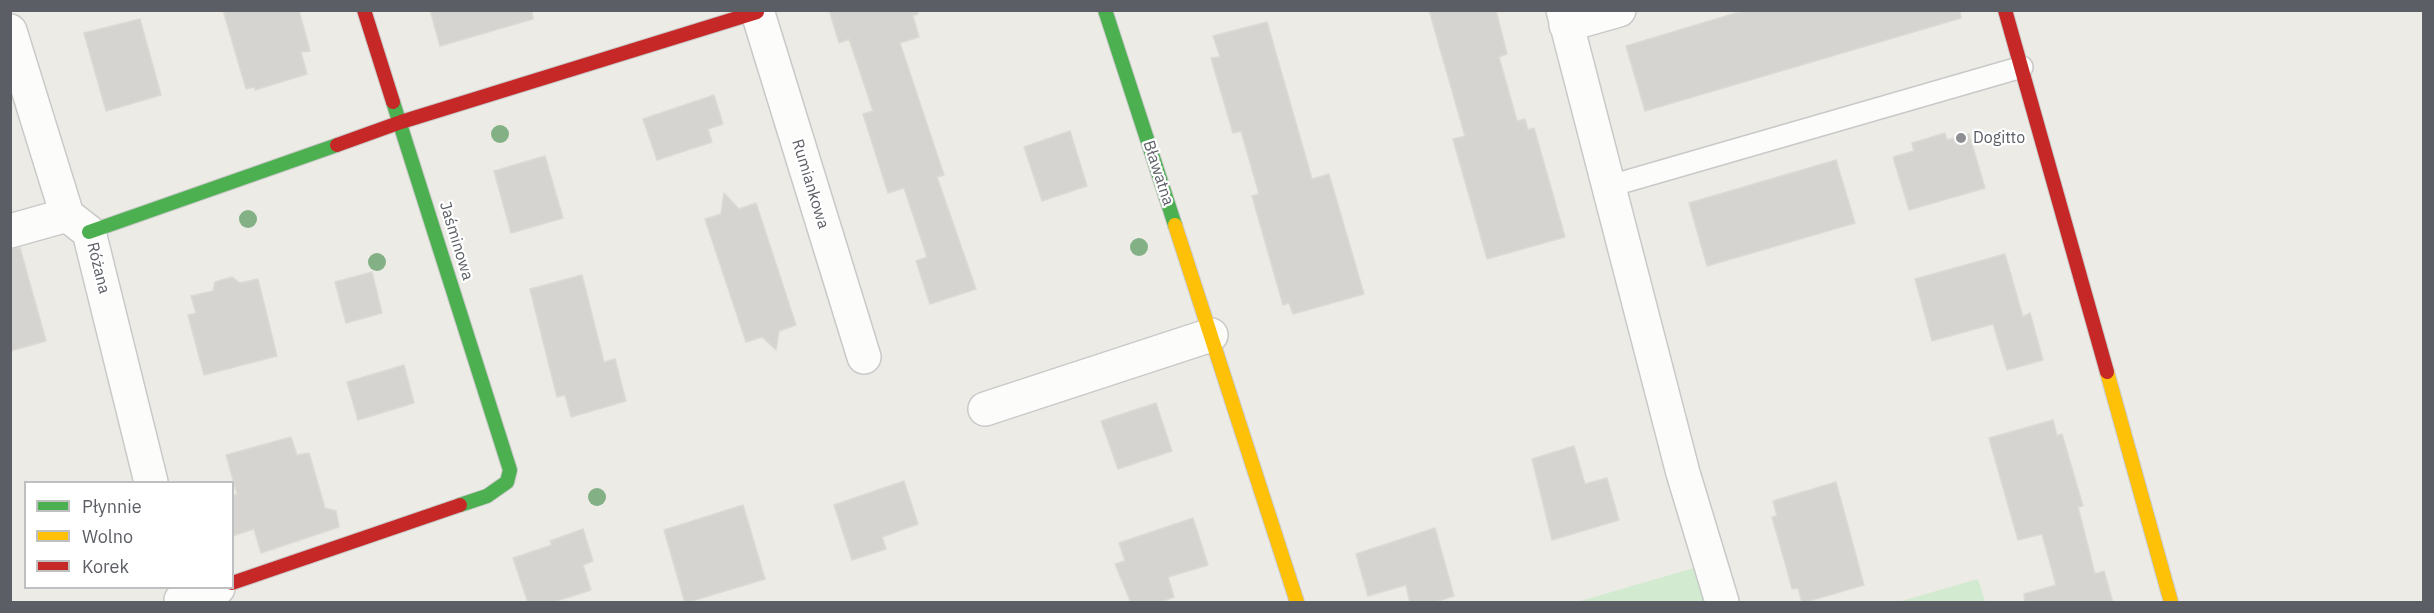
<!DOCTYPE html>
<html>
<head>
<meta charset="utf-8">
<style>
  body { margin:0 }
  #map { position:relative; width:2434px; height:613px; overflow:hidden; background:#ecebe5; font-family:"IBM Plex Sans",sans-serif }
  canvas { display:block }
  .frame { position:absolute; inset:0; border:12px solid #5b5e65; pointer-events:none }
  .legend { position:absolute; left:24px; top:481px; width:210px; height:108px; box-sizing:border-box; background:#fff; border:2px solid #bdbfc1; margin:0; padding:8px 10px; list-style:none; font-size:18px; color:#5b5e65 }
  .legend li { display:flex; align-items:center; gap:12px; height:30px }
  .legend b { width:30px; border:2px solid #bdbfc1 }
</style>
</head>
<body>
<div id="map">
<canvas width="2434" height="613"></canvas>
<div class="frame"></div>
<ul class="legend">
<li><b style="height:8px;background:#4caf50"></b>Płynnie</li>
<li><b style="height:8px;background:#ffc107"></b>Wolno</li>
<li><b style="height:8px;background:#c62828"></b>Korek</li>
</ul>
</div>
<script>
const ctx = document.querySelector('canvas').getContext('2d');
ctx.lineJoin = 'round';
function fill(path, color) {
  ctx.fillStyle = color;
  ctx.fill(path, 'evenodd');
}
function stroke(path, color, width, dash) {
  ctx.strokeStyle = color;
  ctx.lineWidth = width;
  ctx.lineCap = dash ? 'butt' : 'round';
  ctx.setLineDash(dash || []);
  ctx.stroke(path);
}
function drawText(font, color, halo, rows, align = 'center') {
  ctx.font = font + ' "IBM Plex Sans",sans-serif';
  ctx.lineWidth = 4.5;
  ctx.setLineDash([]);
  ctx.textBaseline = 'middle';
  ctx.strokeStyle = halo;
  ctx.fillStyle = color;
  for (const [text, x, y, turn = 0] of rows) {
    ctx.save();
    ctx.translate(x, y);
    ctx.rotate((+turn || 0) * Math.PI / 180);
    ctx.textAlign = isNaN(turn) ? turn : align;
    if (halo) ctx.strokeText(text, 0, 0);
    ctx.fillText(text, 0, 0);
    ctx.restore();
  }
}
fill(new Path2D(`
  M1694,568L1704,602H1577Z
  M1978,579L1985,602H1898Z`), '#d2ead0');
const building = new Path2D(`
  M223,10H299L310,51L301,52L307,74L255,90L254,87L246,89Z
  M430,10H532L533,19L440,46Z
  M829,10H918V14L913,16L919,37L900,43L944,175L937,177L976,289L930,304L916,261L927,257L904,188L888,193L863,114L873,111L849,39L839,43Z
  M1429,10H1496L1507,54L1499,57L1517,121L1525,119L1528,130L1534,128L1565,237L1487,259L1453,139L1465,136Z
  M1746,10H1960L1961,18L1645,111L1626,46Z
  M140,19L161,95L106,111L84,33Z
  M1267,22L1312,179L1329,174L1364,294L1293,314L1289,303L1283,305L1252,196L1259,194L1241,131L1233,133L1211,58L1220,57L1213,36Z
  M714,95L723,124L708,129L712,142L657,160L643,119Z
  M1070,131L1087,186L1042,201L1024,147Z
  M1945,133L1947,140L1969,134L1985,188L1909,210L1893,157L1914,151L1912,143Z
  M545,156L563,218L511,233L494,171Z
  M1836,160L1855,223L1707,266L1689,203Z
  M724,193L739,209L756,203L796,325L779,331L776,350L762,337L746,342L705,219L721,214Z
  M20,248L46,341L10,351V249Z
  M2005,254L2023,317L2030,313L2043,360L2007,370L1993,324L1932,341L1915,279Z
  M372,272L382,313L346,323L335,282Z
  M582,275L604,362L615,359L626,401L571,417L565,395L557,397L530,289Z
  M232,277L240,283L258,279L277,356L204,375L188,315L196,313L191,296L213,291L215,282Z
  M404,365L414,403L358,420L347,382Z
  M1156,403L1172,451L1118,469L1101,421Z
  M2053,420L2057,436L2062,434L2083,506L2078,507L2095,574L2104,571L2113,603H2025L2024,594L2056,585L2042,534L2018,540L1989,438Z
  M291,437L297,455L309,453L325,508L336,511L339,527L261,553L254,529L232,536V496L237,494L226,455Z
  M1574,446L1585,484L1607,478L1619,520L1552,540L1532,459Z
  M904,481L918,524L882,537L886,549L852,560L834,505Z
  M1836,482L1864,585L1802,603L1798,588L1792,589L1787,570L1772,517L1777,516L1773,501Z
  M743,505L765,579L685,603L664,530Z
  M1193,518L1208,565L1168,577L1174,597L1158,603H1131L1115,564L1125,561L1119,543Z
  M1435,528L1454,596L1432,603H1410L1406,585L1368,596L1356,554Z
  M583,529L593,561L583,565L591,590L550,603H528L513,558L552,545L550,541Z`);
fill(building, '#d5d4d0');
stroke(building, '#dcdad4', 1.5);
const lane = new Path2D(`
  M1610,186L2022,67`);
const street = new Path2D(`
  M757,10L864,357
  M1563,10L1683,473L1722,602
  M1566,25L1619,10
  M10,31L67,215L89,232L151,482
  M10,231L67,215
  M985,409L1211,335
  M181,600L218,588`);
const fast = new Path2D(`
  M1105,10L1175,225
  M393,102L510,470L507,482L487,496L460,505
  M89,232L337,145`);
const slow = new Path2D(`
  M1175,225L1297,602
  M2107,372L2171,602`);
const jam = new Path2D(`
  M364,10L393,102
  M2005,10L2107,372
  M337,145L401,122L757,12
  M232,583L460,505`);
stroke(lane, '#c8c9c8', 24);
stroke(street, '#c8c9c8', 36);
stroke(fast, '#c9cac9', 16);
stroke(slow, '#c9cac9', 16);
stroke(jam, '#c9cac9', 16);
stroke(lane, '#fcfcfb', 21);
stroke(street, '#fcfcfb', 33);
stroke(fast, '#4caf50', 14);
stroke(slow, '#ffc107', 14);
stroke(jam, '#c62828', 14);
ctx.fillStyle = '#83b185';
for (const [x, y] of [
  [500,134],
  [248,219],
  [1139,247],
  [377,262],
  [597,497]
]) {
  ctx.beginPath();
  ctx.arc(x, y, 9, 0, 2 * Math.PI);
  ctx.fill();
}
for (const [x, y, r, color] of [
  [1961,138,6,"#8e8f92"]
]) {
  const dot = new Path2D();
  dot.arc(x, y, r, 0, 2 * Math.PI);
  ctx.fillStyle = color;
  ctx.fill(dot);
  stroke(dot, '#fff', 2);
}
drawText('16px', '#5b5e65', '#fff', [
  ["Dogitto",1973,138]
], 'left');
drawText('16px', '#5b5e65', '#fff', [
  ["Bławatna",1158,173,72],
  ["Rumiankowa",810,184,73],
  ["Jaśminowa",456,241,73],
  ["Różana",98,268,76]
]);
</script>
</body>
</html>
